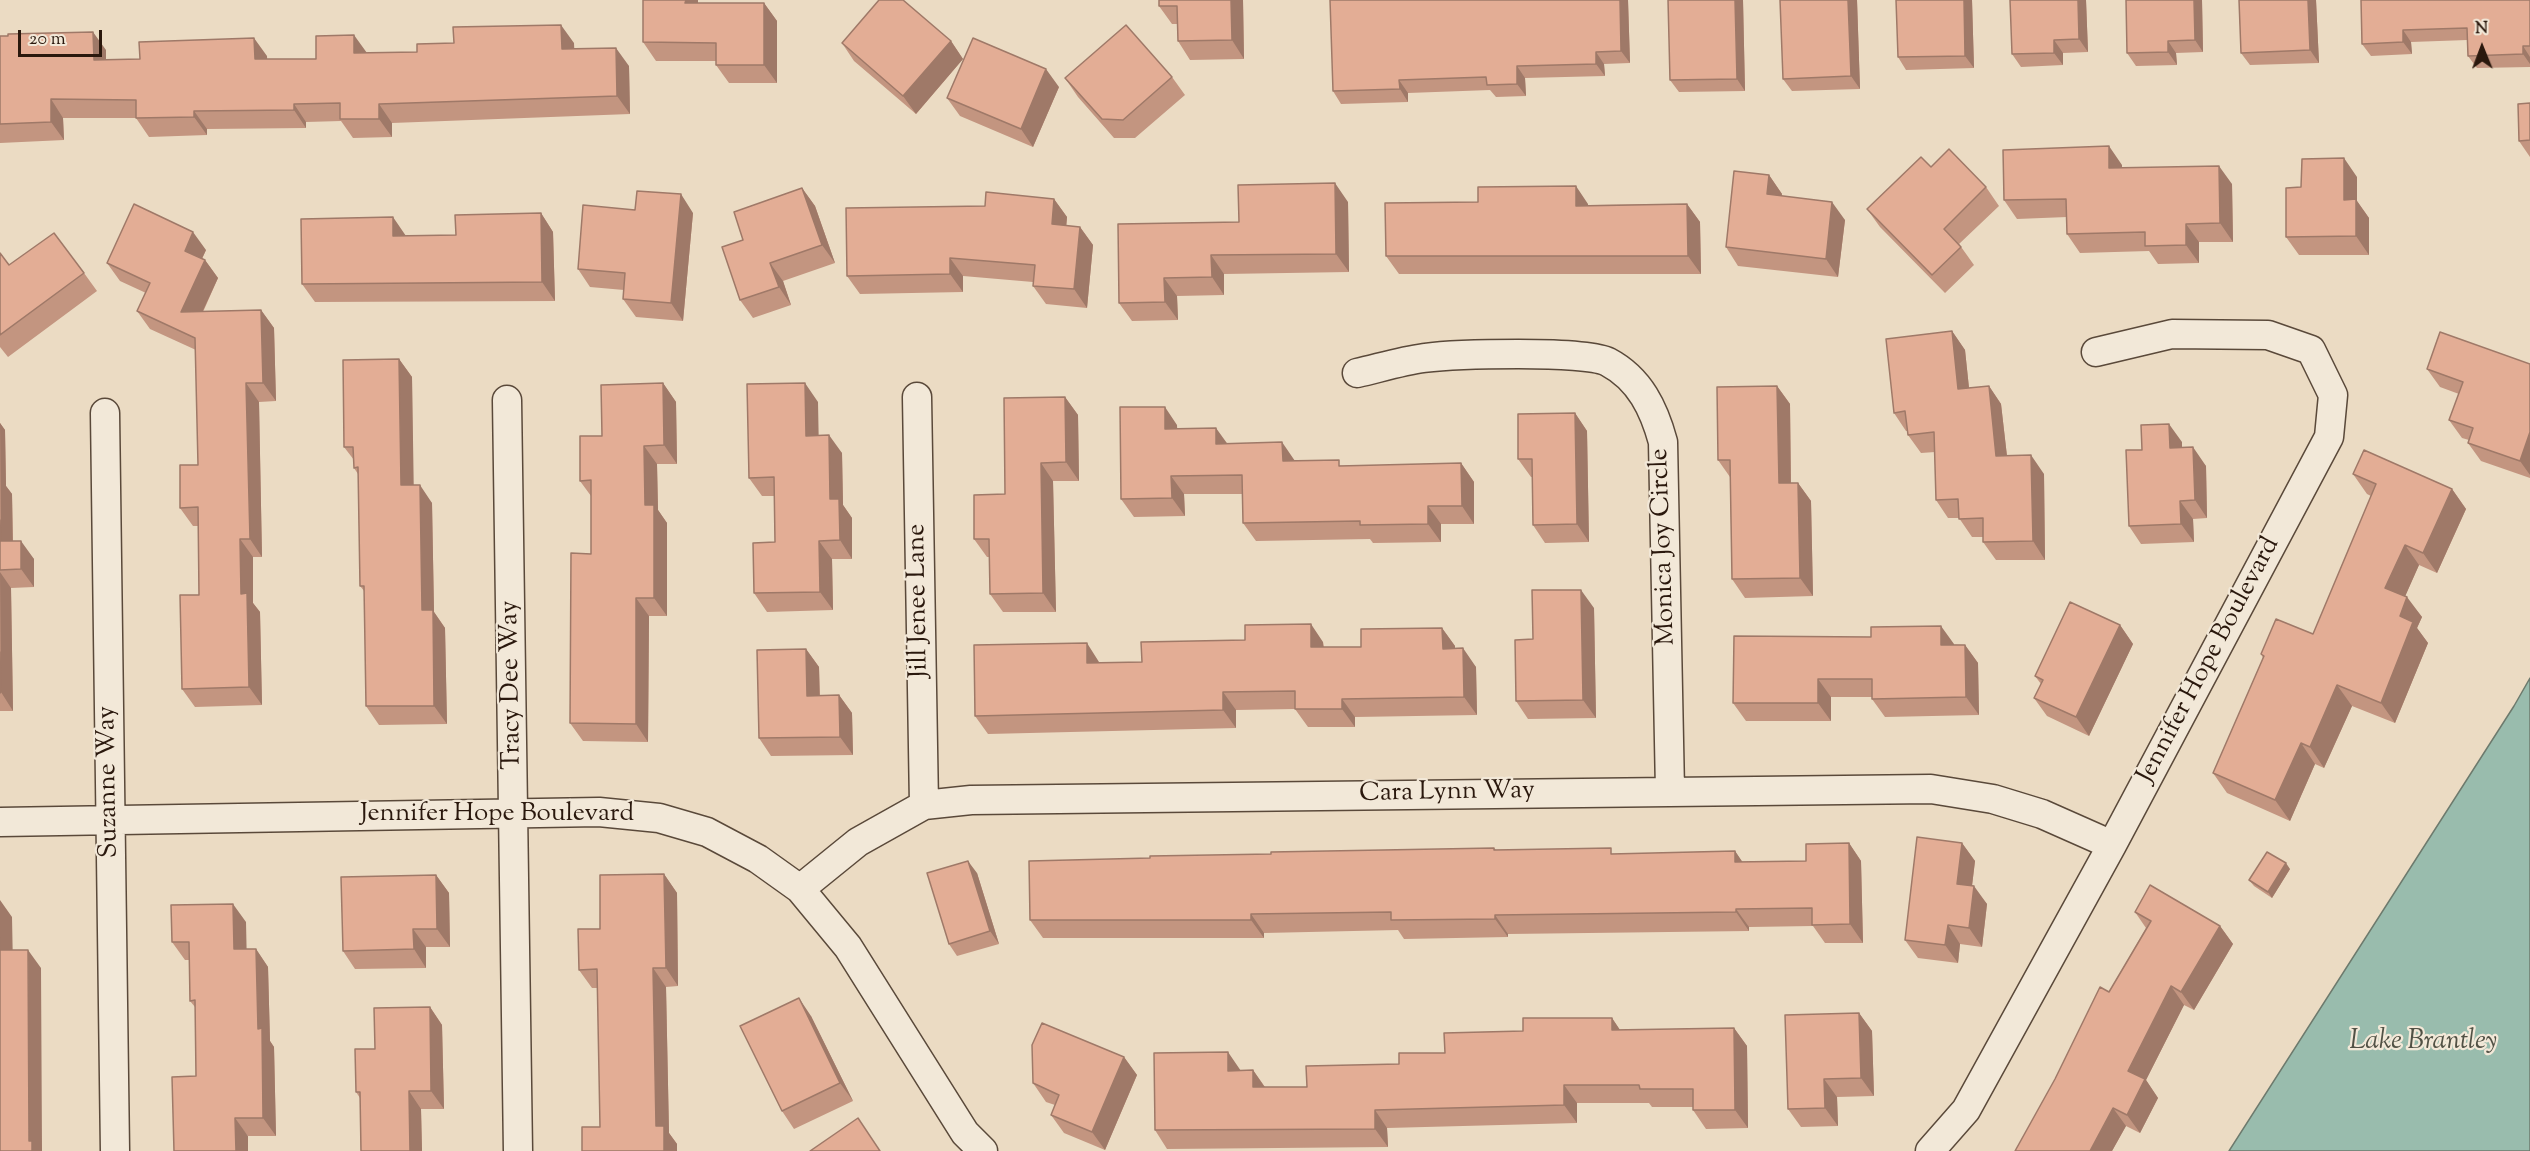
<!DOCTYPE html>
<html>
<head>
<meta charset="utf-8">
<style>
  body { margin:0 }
  #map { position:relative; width:2530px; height:1151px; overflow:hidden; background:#ebdbc3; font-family:"Sorts Mill Goudy",serif }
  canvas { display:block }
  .north { position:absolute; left:2452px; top:18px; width:60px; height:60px; -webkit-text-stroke:4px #f2e8d8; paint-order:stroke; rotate:359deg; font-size:16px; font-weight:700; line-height:24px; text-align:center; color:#2a180d }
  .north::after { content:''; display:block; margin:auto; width:21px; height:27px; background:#2a180d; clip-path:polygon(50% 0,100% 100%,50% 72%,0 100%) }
  .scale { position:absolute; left:18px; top:30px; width:84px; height:27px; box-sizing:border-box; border:3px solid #2a180d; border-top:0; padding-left:8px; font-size:18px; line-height:21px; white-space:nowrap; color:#2a180d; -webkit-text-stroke:4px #f2e8d8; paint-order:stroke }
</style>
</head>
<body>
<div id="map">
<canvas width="2530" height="1151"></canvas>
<div class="north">N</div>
<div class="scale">20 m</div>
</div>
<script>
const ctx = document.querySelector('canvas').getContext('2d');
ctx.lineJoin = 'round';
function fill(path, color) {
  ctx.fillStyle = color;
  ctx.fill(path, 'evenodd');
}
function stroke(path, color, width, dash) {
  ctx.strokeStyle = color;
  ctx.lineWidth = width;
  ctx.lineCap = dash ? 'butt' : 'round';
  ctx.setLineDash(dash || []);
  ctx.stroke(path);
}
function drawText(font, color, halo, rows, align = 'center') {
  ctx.font = font + ' "Sorts Mill Goudy",serif';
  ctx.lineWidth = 4.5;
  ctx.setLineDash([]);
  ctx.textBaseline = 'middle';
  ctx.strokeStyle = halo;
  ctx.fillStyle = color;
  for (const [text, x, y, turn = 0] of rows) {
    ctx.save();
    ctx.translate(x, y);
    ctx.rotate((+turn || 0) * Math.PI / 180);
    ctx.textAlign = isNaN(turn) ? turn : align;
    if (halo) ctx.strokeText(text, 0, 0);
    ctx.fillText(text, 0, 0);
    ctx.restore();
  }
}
const water = new Path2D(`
  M2530,678V1151H2229L2514,706Z`);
fill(water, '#99bcad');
stroke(water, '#6d7a6d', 1.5);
const street = new Path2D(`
  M1357,373C1379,368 1402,361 1424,358C1454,354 1585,350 1608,362C1640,379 1654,409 1663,442L1670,791
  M917,397L924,805
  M507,400L518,1151
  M105,413L115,1151
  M0,822L599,812L659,818L707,832L758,859L800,889L848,947L965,1133L983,1151
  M800,889L858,842L924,805L971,800L1931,789L1993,799L2042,814L2112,845
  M1930,1151L1966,1110L2112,845L2329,437L2333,395L2311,350L2268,335L2172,334L2096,352`);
stroke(street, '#5a493a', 31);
stroke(street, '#f2e8d8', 28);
fill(new Path2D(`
  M1243,0L1244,59L1190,60L1178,41L1177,24H1172L1159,6Z
  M1628,0L1630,63L1604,64L1605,76L1525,78L1526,96L1496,97L1490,90L1408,93V102L1341,104L1333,91Z
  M1668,0H1743L1745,91L1679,92L1670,80Z
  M1857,0L1860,89L1792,91L1783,79Z
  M1972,0L1974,68L1906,70L1898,57Z
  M2086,0L2088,52L2063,53V65L2021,67L2012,54Z
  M2202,0L2203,52L2176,53L2177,65L2136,66L2127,53Z
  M2239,0H2316L2319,63L2250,65L2241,53Z
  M2361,0H2530V67L2477,68L2468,56L2467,40L2411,42L2412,54L2371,56L2362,44Z
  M698,3H764L777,21V83H729L716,65V61H656L643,42Z
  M0,36H8L106,50V60L267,56V59H316L367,53L417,52L574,43V49L629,66L630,114L392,123V137L353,138L341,121L306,122V128L207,129V135L149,137L136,118H63L64,140L0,143Z
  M951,41L963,59L916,114L854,61L842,43Z
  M1172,77L1185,95L1135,138H1114L1078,97L1065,78Z
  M1059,87L1033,147L960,116L947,98Z
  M2530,103V157L2519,141Z
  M2122,165V167L2232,184L2233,242H2199V263L2158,264L2149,251L2080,253L2067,234V217L2017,219L2004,200Z
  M1931,167L1986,187L1999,206L1959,244L1974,265L1945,293L1880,227L1867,209Z
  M1769,175L1782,194L1781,196L1845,220L1838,277L1738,266L1726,247Z
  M2357,177V201L2369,218V255H2299L2286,237L2301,187Z
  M802,188L815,206L835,263L783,281L791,305L753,318L740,300L743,240Z
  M1054,199L1067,217L1066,226L1080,227L1093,245L1087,308L1046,304L1033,286V282L963,276V292L860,294L847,276L985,206Z
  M1348,202L1349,272L1224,274V295L1177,296L1178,320L1132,321L1119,303L1239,222Z
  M1588,204V205L1687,204L1700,222L1701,274H1399L1386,256Z
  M635,210L693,213L683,321L636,317L623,299L624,290L590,287L578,269Z
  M541,213L553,232L555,301L315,302L302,284L406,236L456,235Z
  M206,250L202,259L205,260L218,278L203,312L261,310L274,328L276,401L259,402L262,557H253V603L260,612L262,705L195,707L182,689L199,595L198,526H193L180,508L198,465L196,350L150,329L137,311L146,293L120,281L107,263Z
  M0,253L9,265L84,273L97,291L8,357L0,347Z
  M1952,331L1965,350L1969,388L1989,386L2001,404L2007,456L2044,474L2045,560H1996L1983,542V537H1972L1959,518H1948L1936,500L1935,452L1921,453L1908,435L1907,431H1906L1894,413Z
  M399,359L412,377L413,485L432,503L434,612L445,628L447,724L379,725L366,706L365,592L360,586L358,474L354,468V460L344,447Z
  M2530,364V478L2481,461L2468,443L2469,440L2462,438L2449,420L2459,394L2440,387L2427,369Z
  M663,383L676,402L677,464H657L658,510L667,523V616H649L648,742L583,741L570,723L591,554V496L580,481L602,436Z
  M1777,386L1790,404L1791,483H1798L1811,501L1813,596L1745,598L1732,579L1730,477L1718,460Z
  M1065,397L1078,415L1079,481H1053L1056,612H1003L990,594V557H987L974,539L1005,494Z
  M818,402V435L842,453L843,505L852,518V559H832L833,610L767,612L754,593L775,542L774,496H762L749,478Z
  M1575,413L1587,431L1589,542L1545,543L1533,525L1532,477H1531L1518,459Z
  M0,423L5,430L6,486L12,494L13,541L34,559V587L11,588L13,711H0Z
  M1177,425V429L1227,443L1295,461L1343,466L1461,463L1474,482V524H1441V542L1373,543L1370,539L1256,541L1243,523V494H1184L1185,516L1134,517L1121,499Z
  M2182,442V448L2206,466L2207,518L2193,519L2194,542L2141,544L2129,526L2142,450Z
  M2353,474L2452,489L2466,509L2437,573L2419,565L2405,596L2422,617L2417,628L2428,643L2395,723L2352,706L2324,768L2315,764L2290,821L2227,793L2213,773L2263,658L2261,654L2313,634L2371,496L2367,494Z
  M1594,608L1596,718L1528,719L1516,701L1533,639Z
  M2120,625L2133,644L2089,736L2047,716L2034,698L2041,684L2035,676Z
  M1442,628L1455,646V649L1476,667L1477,715L1355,717V727H1308L1295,709L1236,710V728L988,734L975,716L1099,662V663L1142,662L1323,642L1324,647H1361Z
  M1734,636L1965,645L1978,663L1979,715L1885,717L1872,699V697H1831V721H1746L1733,703Z
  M806,649L819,667L820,695H839L852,713L853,755L771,756L759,738Z
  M1849,843L1861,861L1863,943H1825L1813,926L1749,927V931L1508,934V937L1404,939L1398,930L1264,933V938H1043L1030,920L1150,858L1494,848L1496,850L1615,854L1735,851L1742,862L1806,861Z
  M1962,843L1975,861L1972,886L1987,904L1982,947L1960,944L1958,963L1918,958L1905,940Z
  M2290,869L2272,898L2254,886L2249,880Z
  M977,873L999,944L957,956L949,944Z
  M664,874L677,893L678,986L666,987L669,1133L677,1144V1151H582L600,1127L598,988H592L579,970L600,929Z
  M436,875L449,893L450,947H426V968L355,969L343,951Z
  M2135,912L2220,926L2233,944L2194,1010L2184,1005L2146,1080L2158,1098L2140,1133L2126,1126L2112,1151L2109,992L2146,928Z
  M246,922V949H256L268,967L270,1041L274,1047L276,1136H248L196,1076L195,1007L190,1001L189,960H185L172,942Z
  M430,1007L442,1025L444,1109H421L422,1151H361L360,1098L356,1092L375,1049Z
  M1859,1013L1872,1031L1874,1096L1837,1097L1838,1126L1801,1127L1788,1109Z
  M811,1016L853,1101L794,1129L782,1111Z
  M1612,1018L1620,1030L1734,1028L1747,1046L1748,1128L1706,1129L1693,1110V1107H1652L1649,1103H1577V1123L1387,1128L1388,1147L1167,1149L1155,1130L1241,1071L1253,1070L1265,1087H1307L1445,1053L1523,1031Z
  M1124,1057L1137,1075L1105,1150L1064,1133L1051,1115L1055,1105L1046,1102L1033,1083Z`), '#c39580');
fill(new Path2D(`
  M686,0H698V21L685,3Z
  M1231,0H1243L1244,59L1232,40Z
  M1620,0H1628L1630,63L1621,51Z
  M1735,0H1743L1745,91L1737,79Z
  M1848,0H1857L1860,89L1851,76Z
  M1964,0H1972L1974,68L1965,56Z
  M2078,0H2086L2088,52L2079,39Z
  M2194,0H2202L2203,52L2195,40Z
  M2308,0H2316L2319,63L2310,50Z
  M764,3L777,21V83L764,65Z
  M561,25L574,43L575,67L562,49Z
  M2403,30L2411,42L2412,54L2403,42Z
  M93,32L106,50V78L94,60Z
  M354,35L367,53H354Z
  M254,38L267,56L268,77L255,59Z
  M2054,40L2063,53V65L2054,53Z
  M951,41L963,59L916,114L903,96Z
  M2168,41L2176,53L2177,65L2168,52Z
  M2523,46L2530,57V64L2523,54Z
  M616,48L629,66L630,114L617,96Z
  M1596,52L1604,64L1605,76L1596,64Z
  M1517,66L1525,78L1526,96L1517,84Z
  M1046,69L1059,87L1033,147L1021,129Z
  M1399,80L1408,93V102L1400,89Z
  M51,99L63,118L64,140L51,122Z
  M294,104L306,122V128L294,110Z
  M379,104L392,123V137L379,119Z
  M194,111L207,129V135L194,117Z
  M2109,146L2122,165V186L2109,168Z
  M2344,158L2357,177V201L2369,218V255L2356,236L2344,200Z
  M2219,166L2232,184L2233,242L2220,223Z
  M1769,175L1782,194L1779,213L1767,194Z
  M1335,183L1348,202L1349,272L1336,254Z
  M1576,186L1588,204L1589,224L1576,206Z
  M802,188L815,206L835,263L822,245Z
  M681,194L693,213L683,321L671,303Z
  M1054,199L1067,217L1065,243L1052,224Z
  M1832,202L1845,220L1838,277L1826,259Z
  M1687,204L1700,222L1701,274L1688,256Z
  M541,213L553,232L555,301L542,282Z
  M393,217L406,236H393Z
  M2186,224L2199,242V263L2186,245Z
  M1080,227L1093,245L1087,308L1074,289Z
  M193,232L206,250L197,269L185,251Z
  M1211,255L1224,274V295L1212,277Z
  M950,258L963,276V292L950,274Z
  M205,260L218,278L194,330L181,312Z
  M770,263L783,281L791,305L779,287Z
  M1164,278L1177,296L1178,320L1165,302Z
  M261,310L274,328L276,401L263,383Z
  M1952,331L1965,350L1971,407L1958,389Z
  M399,359L412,377L414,503L401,485Z
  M246,383L259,402L262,557L250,539Z
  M663,383L676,402L677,464L664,445Z
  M805,383L818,402L819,454L806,436Z
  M1777,386L1790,404L1791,501L1779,483Z
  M1989,386L2001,404L2009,474L1996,456Z
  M1065,397L1078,415L1079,481L1066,462Z
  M1165,407L1177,425L1178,447L1165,429Z
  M1575,413L1587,431L1589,542L1577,524Z
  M0,423L5,430L6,486L12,494L13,559L1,541Z
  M2169,424L2182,442V466L2170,448Z
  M1216,428L1229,446L1216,444Z
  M2530,432V475L2520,461Z
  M829,435L842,453L843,505L852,518V559L840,540L830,499Z
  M1282,442L1295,461H1283Z
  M644,446L657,464L658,510L667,523V616L654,598L645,505Z
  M2193,447L2206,466L2207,518L2195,500Z
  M2031,455L2044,474L2045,560L2033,541Z
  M1041,463L1053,481L1056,612L1043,593Z
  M1461,463L1474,482V524L1462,506Z
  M1171,476L1184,494L1185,516L1172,498Z
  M1798,483L1811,501L1813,596L1800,578Z
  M420,485L432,503L434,612L445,628L447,724L434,706L422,610Z
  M2452,489L2466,509L2437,573L2423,553Z
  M2180,501L2193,519L2194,542L2181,524Z
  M1428,506L1441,524V542L1428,524Z
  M240,539L253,557V603L260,612L262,705L249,687L241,594Z
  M21,541L34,559V587L21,569Z
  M819,541L832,559L833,610L820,592Z
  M2405,545L2419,565L2400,608L2385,588Z
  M0,572L11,588L13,711L1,692Z
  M1581,590L1594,608L1596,718L1583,700Z
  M2407,597L2422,617L2417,628L2428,643L2395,723L2381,703L2400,616Z
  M636,598L649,616L648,742L636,724Z
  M1311,624L1323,642L1324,665L1311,647Z
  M2120,625L2133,644L2089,736L2076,717Z
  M1941,626L1954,644V663L1941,645Z
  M1442,628L1455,646V667L1443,649Z
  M1087,643L1099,662L1100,682L1087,663Z
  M1965,645L1978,663L1979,715L1966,697Z
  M1463,648L1476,667L1477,715L1464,697Z
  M806,649L819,667L820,714L807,696Z
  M1818,679L1831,697V721L1818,703Z
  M2337,685L2352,706L2324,768L2310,747Z
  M1223,692L1236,710V728L1223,710Z
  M839,695L852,713L853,755L840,737Z
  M1342,699L1355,717V727L1342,709Z
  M2301,743L2315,764L2290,821L2275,800Z
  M1849,843L1861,861L1863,943L1850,924Z
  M1962,843L1975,861L1970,902L1957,884Z
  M1735,851L1748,870L1735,862Z
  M968,861L977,873L999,944L990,931Z
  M2286,863L2290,869L2272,898L2268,892Z
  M664,874L677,893L678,986L666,968Z
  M436,875L449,893L450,947L437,929Z
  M1974,886L1987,904L1982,947L1969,928Z
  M0,900L12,917L13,968L0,950Z
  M233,904L246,922L247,968L234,949Z
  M1736,909L1749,927V931L1736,912Z
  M1251,914L1264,933V938L1251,920Z
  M1495,915L1508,934V937L1495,919Z
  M1948,925L1960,944L1958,963L1945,945Z
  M2220,926L2233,944L2194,1010L2181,992Z
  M413,929L426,947V968L414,949Z
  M256,949L268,967L270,1041L274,1047L276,1136L263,1118L258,1029Z
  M28,950L41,968L42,1151H32L29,1141Z
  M653,968L666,987L669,1133L677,1144V1151H664L656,1126Z
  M2171,986L2184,1005L2146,1080L2158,1098L2140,1133L2127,1115L2128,1071Z
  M799,998L811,1016L853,1101L840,1083Z
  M430,1007L442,1025L444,1109L431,1091Z
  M1859,1013L1872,1031L1874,1096L1861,1078Z
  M1612,1018L1624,1036L1612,1030Z
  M1734,1028L1747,1046L1748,1128L1735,1110Z
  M1228,1052L1241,1071H1228Z
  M1124,1057L1137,1075L1105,1150L1092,1132Z
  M1253,1070L1266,1089L1253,1087Z
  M1824,1079L1837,1097L1838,1126L1825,1108Z
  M1564,1085L1577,1103V1123L1564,1105Z
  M409,1091L421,1109L422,1151H410Z
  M2113,1108L2126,1126L2112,1151H2090Z
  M1375,1110L1387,1128L1388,1147L1375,1129Z
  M235,1118L248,1136V1151H236Z`), '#9f7968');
const building = new Path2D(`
  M643,0H686L685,3H764V65H716V43L643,42Z
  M879,0H903L951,41L903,96L842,43Z
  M1159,0H1231L1232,40L1178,41L1177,6H1159Z
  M1330,0H1620L1621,51L1596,52V64L1517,66V84L1487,85L1486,77L1399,80L1400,89L1333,91Z
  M1668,0H1735L1737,79L1670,80Z
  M1780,0H1848L1851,76L1783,79Z
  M1896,0H1964L1965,56L1898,57Z
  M2010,0H2078L2079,39L2054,40V53L2012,54Z
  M2126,0H2194L2195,40L2168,41V52L2127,53Z
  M2239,0H2308L2310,50L2241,53Z
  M2361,0H2530V46H2523V54L2468,56L2467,28L2403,30V42L2362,44Z
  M561,25L562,49L616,48L617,96L379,104V119H340V103L294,104V110L194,111V117L136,118V100L51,99V122L0,124V36H8V34L93,32L94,60L140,59L139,42L254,38L255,59H316V36L354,35V53L417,52V44L454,43L453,27Z
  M1126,25L1172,77L1123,120L1102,119L1065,78Z
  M973,38L1046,69L1021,129L947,98Z
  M2530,103V140L2519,141L2518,104Z
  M2109,146V168L2219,166L2220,223L2186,224V245L2145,246V232L2067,234L2066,199L2004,200L2003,150Z
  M1949,149L1986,187L1944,229L1961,247L1932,275L1867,209L1921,157L1931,167Z
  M2344,158V200L2356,199V236L2286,237V188L2301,187L2302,159Z
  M1734,171L1769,175L1767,194L1832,202L1826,259L1726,247Z
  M1335,183L1336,254L1211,255L1212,277L1164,278L1165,302L1119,303L1118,224L1239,222L1238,185Z
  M1576,186V206L1687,204L1688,256H1386L1385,203L1478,202V187Z
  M802,188L822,245L770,263L779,287L740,300L722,247L743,240L734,212Z
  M637,191L681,194L671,303L623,299L625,273L578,269L583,205L635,210Z
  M986,192L1054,199L1052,224L1080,227L1074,289L1033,286L1035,265L950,258V274L847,276L846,208L985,206Z
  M134,204L193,232L185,251L205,260L181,312L261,310L263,383H246L250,539H240L241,594L247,593L249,687L182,689L180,595H199L198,507L180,508V465H198L195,338L137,311L150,283L107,263Z
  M541,213L542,282L302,284L301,219L393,217V236L456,235L455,215Z
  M54,233L84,273L0,335V253L9,265Z
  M1952,331L1958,389L1989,386L1996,456L2031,455L2033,541L1983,542V518L1959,519L1958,499L1936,500L1934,432L1908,435L1905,411L1894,413L1886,339Z
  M2440,332L2530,364V432L2520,461L2468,443L2473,428L2449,420L2463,382L2427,369Z
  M399,359L401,485H420L422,610H433L434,706H366L364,586H360L358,467L354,468L353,447H344L343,360Z
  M663,383L664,445L644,446L645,505H654V598H636V724L570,723L571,553L591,554V480L580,481V436H602L601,385Z
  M805,383L806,436L829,435L830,499H839L840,540L819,541L820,592L754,593L753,543L775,542L774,477L749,478L747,384Z
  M1777,386L1779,483H1798L1800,578L1732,579L1730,460H1718L1717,387Z
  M1065,397L1066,462L1041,463L1043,593L990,594L989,539H974V495L1005,494L1004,398Z
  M1120,407H1165V429L1216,428V444L1282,442L1283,461L1339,460V466L1461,463L1462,506H1428V524L1360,525V521L1243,523L1242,475L1171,476L1172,498L1121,499Z
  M1575,413L1577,524L1533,525L1532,459H1518V414Z
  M2169,424L2170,448L2193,447L2195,500L2180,501L2181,524L2129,526L2126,450H2142L2141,425Z
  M2364,450L2452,489L2423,553L2405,545L2385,588L2407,597L2400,616L2413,622L2381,703L2337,685L2310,747L2301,743L2275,800L2213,773L2264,656L2261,654L2276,619L2313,634L2376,484L2353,474Z
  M0,520L1,541H21V569L0,570Z
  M1532,590H1581L1583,700L1516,701L1515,640L1533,639Z
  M2070,602L2120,625L2076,717L2034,698L2043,680L2035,676Z
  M1311,624V647H1361V629L1442,628L1443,649L1463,648L1464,697L1342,699V709H1295V691L1223,692V710L975,716L974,645L1087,643V663L1142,662L1141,642L1245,640V625Z
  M1941,626V645H1965L1966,697L1872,699V679H1818V703H1733L1734,636L1871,637V627Z
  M806,649L807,696L839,695L840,737L759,738L757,650Z
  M0,652L1,692L0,693Z
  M1917,837L1962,843L1957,884L1974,886L1969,928L1948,925L1945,945L1905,940Z
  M1849,843L1850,924L1812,925V908L1736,909V912L1495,915V919L1391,920V912L1251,914V920H1030L1029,861L1150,858V856L1271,854V852L1494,848V850L1611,848V854L1735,851V862L1806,861V844Z
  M2267,852L2286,863L2268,892L2249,880Z
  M968,861L990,931L949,944L927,873Z
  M664,874L666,968H653L656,1126H664V1151H582V1127H600L597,969L579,970L578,929H600V875Z
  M436,875L437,929H413L414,949L343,951L341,877Z
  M2150,885L2220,926L2181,992L2171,986L2128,1071L2145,1079L2127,1115L2113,1108L2090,1151H2015L2055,1079L2100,987L2109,992L2151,921L2135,912Z
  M233,904L234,949H256L258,1029L262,1028L263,1118H235L236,1151H174L172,1077L196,1076L195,1000L190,1001L189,942H172L171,905Z
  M0,938V950H28L29,1141H32V1151H0Z
  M799,998L840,1083L782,1111L740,1026Z
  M430,1007L431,1091H409L410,1151H361L360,1092H356L355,1049H375L374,1008Z
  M1859,1013L1861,1078L1824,1079L1825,1108L1788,1109L1785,1015Z
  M1523,1018H1612V1030L1734,1028L1735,1110H1693V1089H1640L1639,1085H1564V1105L1375,1110V1129L1155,1130L1154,1053L1228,1052V1071L1253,1070V1087H1307L1306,1066L1399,1064V1053H1445L1444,1033L1523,1031Z
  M1042,1023L1124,1057L1092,1132L1051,1115L1059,1095L1033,1083L1032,1045Z
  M858,1118L880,1151H810Z`);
fill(building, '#e3ad95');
stroke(building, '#9f7968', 1.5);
drawText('26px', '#2a180d', '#f2e8d8', [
  ["Monica Joy Circle",1665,547,-92],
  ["Jill Jenee Lane",920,601,-91],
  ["Jennifer Hope Boulevard",2210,661,-62],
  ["Tracy Dee Way",513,685,-91],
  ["Suzanne Way",110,782,-91],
  ["Cara Lynn Way",1447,794,-1],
  ["Jennifer Hope Boulevard",497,816]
]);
drawText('italic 27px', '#515145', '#f2e8d8', [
  ["Lake Brantley",2423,1043]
]);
</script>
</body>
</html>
